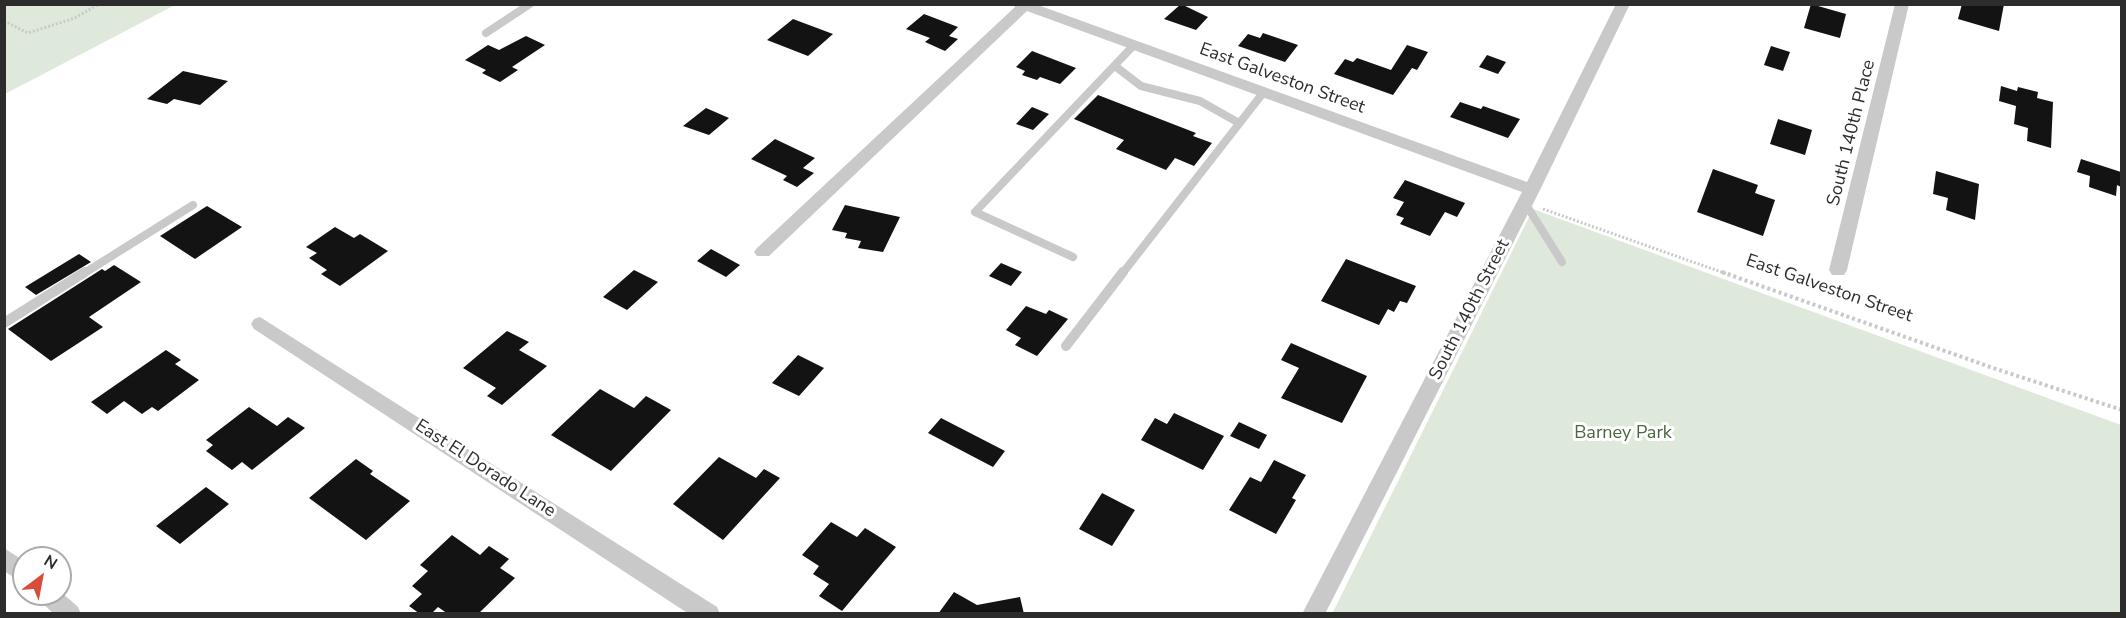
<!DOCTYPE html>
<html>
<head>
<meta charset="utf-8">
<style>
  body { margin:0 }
  #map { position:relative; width:2126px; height:618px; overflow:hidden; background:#fff; font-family:"Nunito Sans",sans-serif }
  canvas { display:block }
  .frame { position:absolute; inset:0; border:6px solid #2c2c2c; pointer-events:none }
  .north { position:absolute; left:12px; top:546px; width:60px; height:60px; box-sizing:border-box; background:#fff; border:2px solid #ababab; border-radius:50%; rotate:32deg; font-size:16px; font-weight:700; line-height:24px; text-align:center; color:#2c2c2c }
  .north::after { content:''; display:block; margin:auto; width:21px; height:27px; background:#d84d39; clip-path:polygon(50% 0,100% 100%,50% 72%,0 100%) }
</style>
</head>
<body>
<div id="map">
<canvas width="2126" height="618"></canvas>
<div class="frame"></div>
<div class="north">N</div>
</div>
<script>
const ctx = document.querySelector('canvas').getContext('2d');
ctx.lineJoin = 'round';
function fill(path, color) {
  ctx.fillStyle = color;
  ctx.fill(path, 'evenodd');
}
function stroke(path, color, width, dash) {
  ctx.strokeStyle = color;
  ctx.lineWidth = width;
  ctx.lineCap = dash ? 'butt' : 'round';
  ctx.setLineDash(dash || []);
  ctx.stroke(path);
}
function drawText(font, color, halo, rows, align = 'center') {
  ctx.font = font + ' "Nunito Sans",sans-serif';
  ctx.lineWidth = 6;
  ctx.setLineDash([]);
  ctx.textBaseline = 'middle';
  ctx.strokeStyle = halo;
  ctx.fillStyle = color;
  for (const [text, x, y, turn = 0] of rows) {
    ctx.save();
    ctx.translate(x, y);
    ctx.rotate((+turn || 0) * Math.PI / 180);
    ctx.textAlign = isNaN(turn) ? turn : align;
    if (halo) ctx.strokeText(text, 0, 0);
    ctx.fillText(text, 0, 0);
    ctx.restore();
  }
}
fill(new Path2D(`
  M5,4H175V5L5,94Z
  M1533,209L2121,425V613L1332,614Z`), '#dfe9db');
fill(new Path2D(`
  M1181,4L1208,17L1196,30L1164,19Z
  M1811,4L1846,14L1840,38L1804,28Z
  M1962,4H2004L1999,31L1958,19Z
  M924,14L958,27L949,36L958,39L945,51L925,42L930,38L906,29Z
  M793,19L833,34L808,56L767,40Z
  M1263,33L1298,45L1285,62L1238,46L1248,34L1260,38Z
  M526,36L545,45L512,67L518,70L500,82L482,73L486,70L465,60L488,45L499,50Z
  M1407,45L1428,52L1417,70L1412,68L1393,95L1334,74L1345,59L1353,62L1357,58L1391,70Z
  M1771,46L1790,52L1783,71L1764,65Z
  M1032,51L1076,68L1060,84L1040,77L1037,80L1022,75L1025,71L1016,67Z
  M1487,55L1506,62L1498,74L1479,67Z
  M183,71L228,81L200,105L174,99L167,104L147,99Z
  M2001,86L2017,91L2018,87L2038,92L2037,98L2053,102L2051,148L2027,141L2028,128L2014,124L2016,106L1999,101Z
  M1098,95L1196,133L1193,136L1212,143L1194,166L1175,158L1166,170L1116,149L1124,140L1074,119Z
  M1460,102L1481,109L1483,106L1520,119L1508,138L1450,117Z
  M1032,107L1049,114L1033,130L1016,124Z
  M706,108L729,118L709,135L683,126Z
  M1778,119L1812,130L1805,155L1770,144Z
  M775,139L815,158L803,168L814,173L797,187L783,180L787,176L751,159Z
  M2081,159L2121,172V187L2117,185L2116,196L2089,187L2090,176L2077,172Z
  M1713,169L1758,185L1755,193L1775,200L1763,236L1697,212Z
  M1936,171L1979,184L1975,220L1946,210L1948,198L1933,194Z
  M1405,180L1465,203L1457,217L1445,212L1430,236L1400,224L1404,218L1396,215L1404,202L1393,198Z
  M845,205L900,217L883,252L858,248L861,241L845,238L847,233L832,230Z
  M207,206L242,227L195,259L160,236Z
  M335,227L354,238L360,234L388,251L340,286L321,274L327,270L309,258L317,253L306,247Z
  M711,249L740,265L726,277L697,261Z
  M79,254L91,262L36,295L25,287Z
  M1346,259L1416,286L1407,303L1400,301L1394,312L1388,309L1379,325L1321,301Z
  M1001,263L1022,272L1011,286L989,276Z
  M114,265L141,282L89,317L103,327L51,361L8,329L102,269L105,271Z
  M634,270L658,282L627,310L603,297Z
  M1026,306L1046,314L1049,310L1068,319L1037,356L1015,345L1021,338L1006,330Z
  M507,331L529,342L519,350L547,366L502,405L487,396L496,388L463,368Z
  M1291,343L1367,376L1342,423L1281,398L1299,368L1281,360Z
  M166,350L181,360L175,364L199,380L158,411L152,407L142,414L124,401L107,414L91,402Z
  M798,355L824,368L799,396L772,383Z
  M600,389L634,408L646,396L671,410L611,471L551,435Z
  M249,407L277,426L288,417L305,428L252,470L242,462L232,470L206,451L213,445L206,440Z
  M1174,413L1224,436L1203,470L1141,440L1155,418L1167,424Z
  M941,418L1005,451L993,467L928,433Z
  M1239,422L1267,435L1259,449L1230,436Z
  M719,457L756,478L764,469L780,478L723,540L673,504Z
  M356,459L373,471L370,474L410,501L366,540L309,498Z
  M1274,460L1306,475L1292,498L1296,500L1276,534L1229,510L1250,477L1261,482Z
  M206,487L229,504L180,544L156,526Z
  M1102,493L1135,510L1112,546L1079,529Z
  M831,522L857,537L865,528L896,547L842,611L819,596L829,584L813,574L819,566L802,555Z
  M452,535L480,555L489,546L509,559L500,568L515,578L478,614H448L438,607L431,614H420L409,606L422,594L412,586L428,571L420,565Z
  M954,592L977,605L1020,597L1024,614H938Z`), '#131313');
stroke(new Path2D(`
  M4,21L28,33L75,18L99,4
  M1543,209L1727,274`), '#c9c9c9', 3, [2, 2]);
stroke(new Path2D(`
  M1722,272L1990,367L2122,410`), '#c9c9c9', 4, [3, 3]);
stroke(new Path2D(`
  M486,33L530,4
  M1115,66L1141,86L1200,101L1239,123
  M1525,203L1562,262
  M1073,257L975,212L1134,45
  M83,274L193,205
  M1122,274L1263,93`), '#c9c9c9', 8);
stroke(new Path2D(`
  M4,323L85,272
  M1066,346L1123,272`), '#c9c9c9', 10);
fill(new Path2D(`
  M1013,4H1035L1527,182L1616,4H1630L1540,190L1325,614H1302L1522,192L1027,11L769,256H757L754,252L757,248L1015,7Z
  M1895,4H1909L1847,270L1844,275H1832L1829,270Z
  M260,317L717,607L720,614H689L254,329L251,324L254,319Z
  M4,548L24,561V584L4,571Z
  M60,591L78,607L81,614H54L40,601L37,594H60Z`), '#c9c9c9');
drawText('18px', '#2c2c2c', '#fff', [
  ["East Galveston Street",1282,79,20],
  ["South 140th Place",1852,133,-76],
  ["East Galveston Street",1829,289,19],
  ["South 140th Street",1470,310,-63],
  ["East El Dorado Lane",485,469,33]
]);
drawText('18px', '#48653d', '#fff', [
  ["Barney Park",1623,434]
]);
</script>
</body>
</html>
